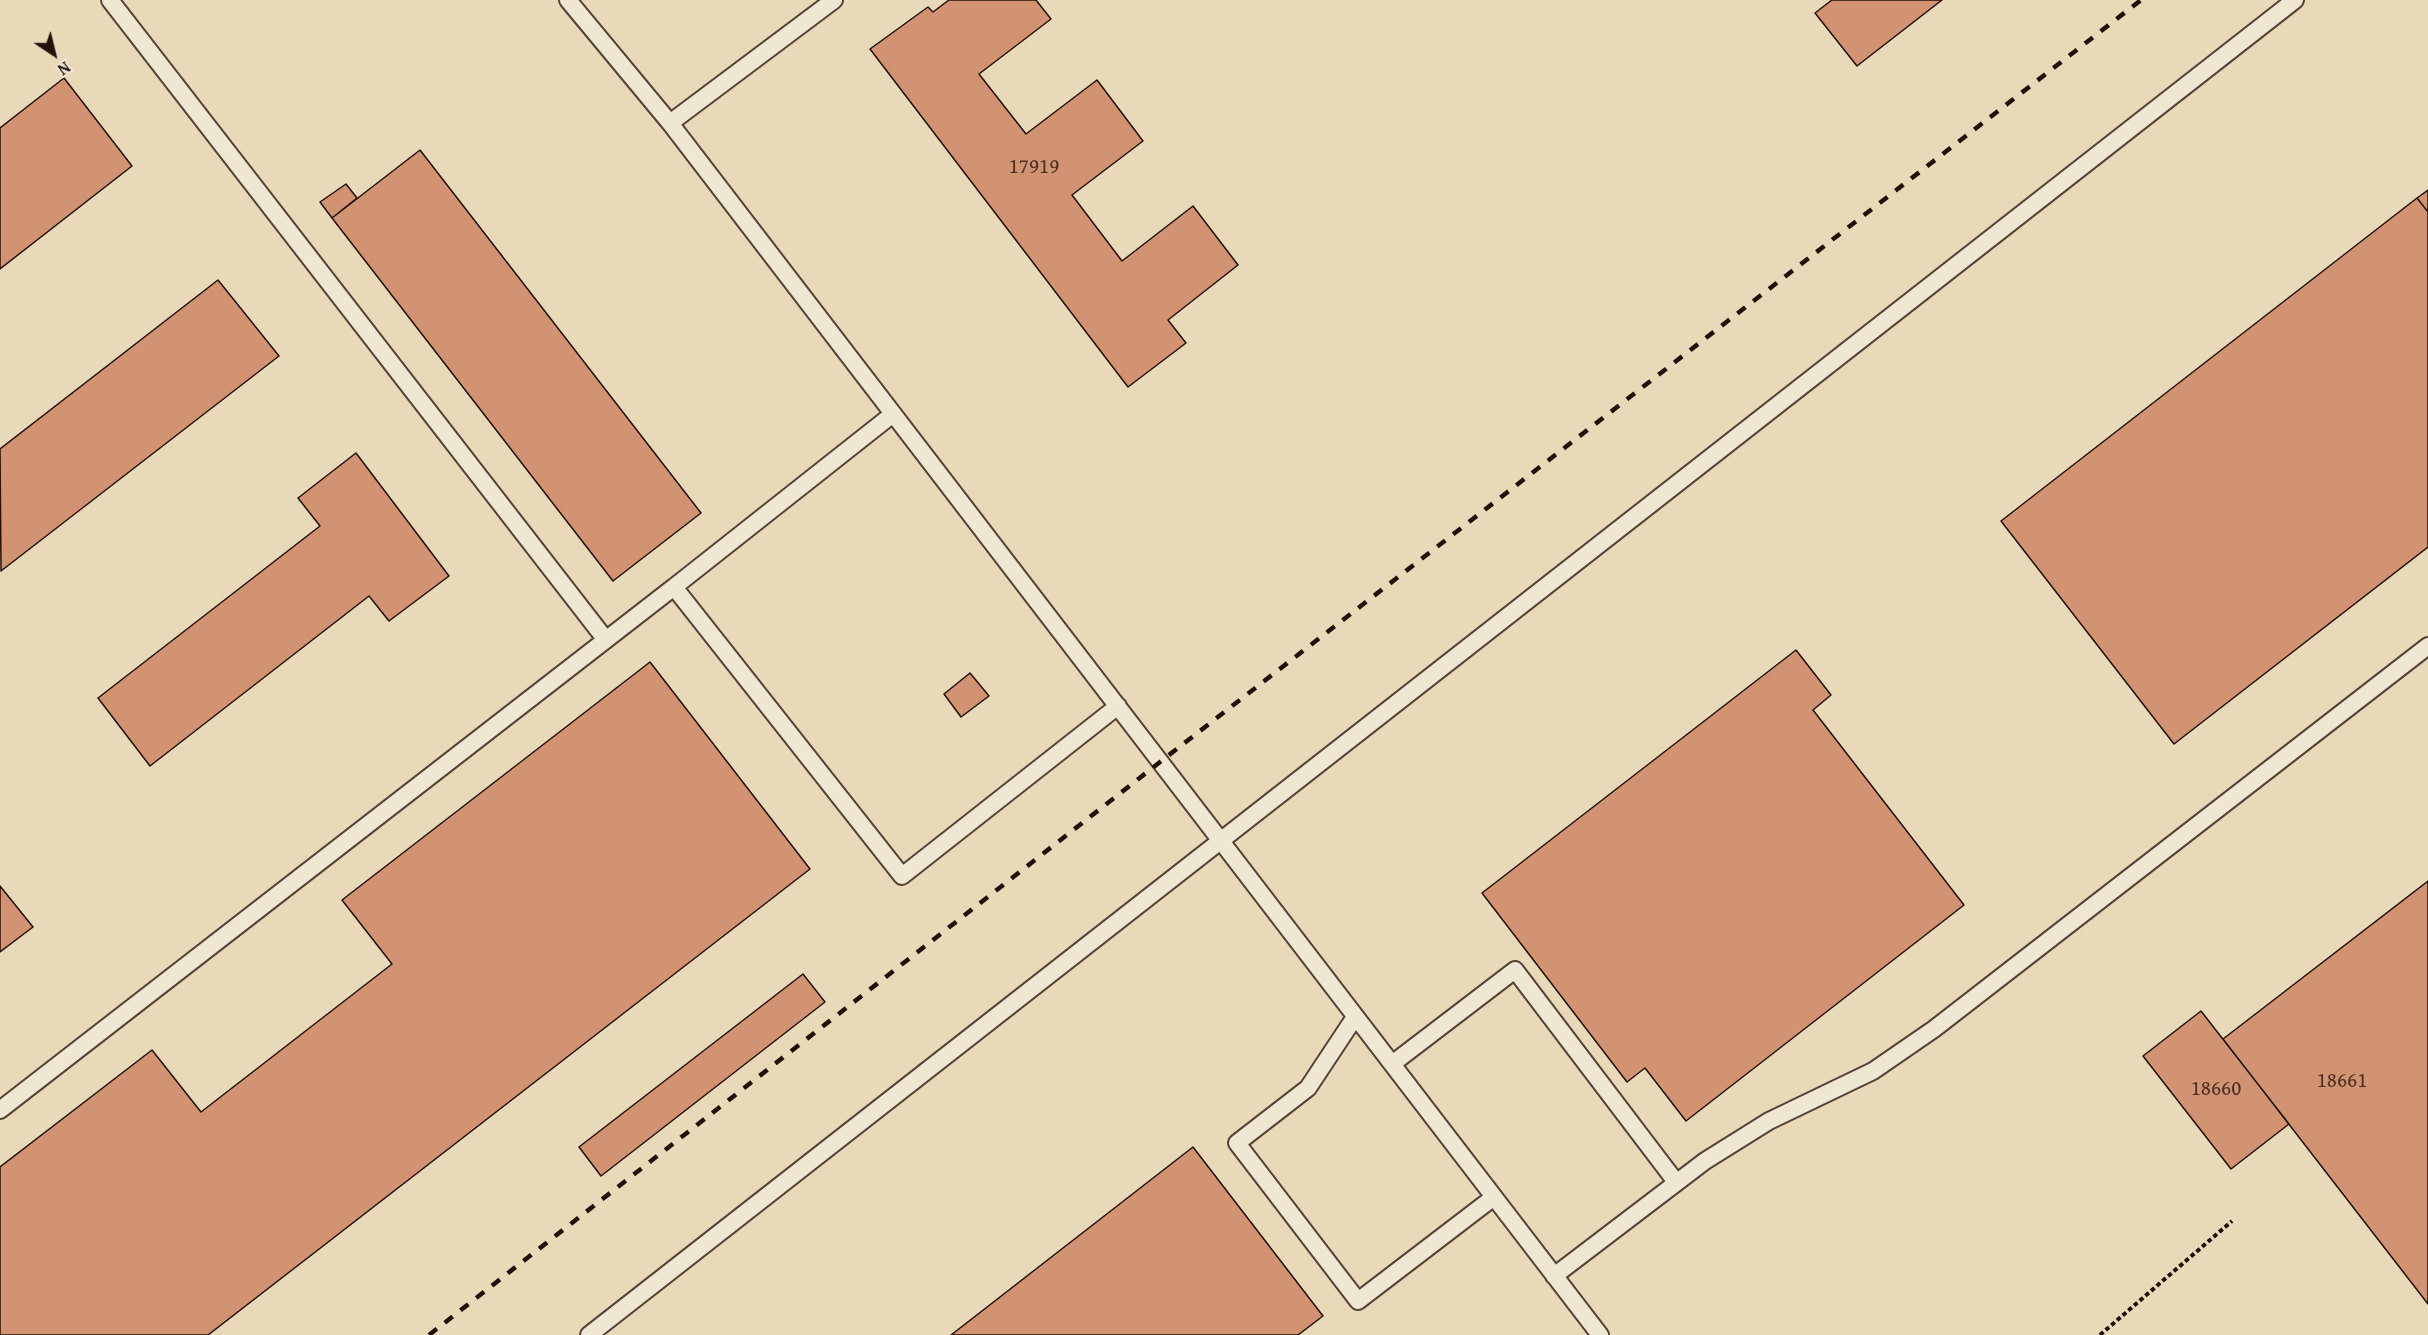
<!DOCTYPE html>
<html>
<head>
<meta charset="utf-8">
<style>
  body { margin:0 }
  #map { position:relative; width:2428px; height:1335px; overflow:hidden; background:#e8dab9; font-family:"Gentium Book Plus",serif }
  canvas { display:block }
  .north { position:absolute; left:24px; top:24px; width:60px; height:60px; -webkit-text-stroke:4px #f0e7d2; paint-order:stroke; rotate:145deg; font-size:16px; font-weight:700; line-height:24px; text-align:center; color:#22110b }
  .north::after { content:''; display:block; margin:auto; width:21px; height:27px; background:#22110b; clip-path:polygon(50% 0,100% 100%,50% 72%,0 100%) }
</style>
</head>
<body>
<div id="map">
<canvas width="2428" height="1335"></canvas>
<div class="north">N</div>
</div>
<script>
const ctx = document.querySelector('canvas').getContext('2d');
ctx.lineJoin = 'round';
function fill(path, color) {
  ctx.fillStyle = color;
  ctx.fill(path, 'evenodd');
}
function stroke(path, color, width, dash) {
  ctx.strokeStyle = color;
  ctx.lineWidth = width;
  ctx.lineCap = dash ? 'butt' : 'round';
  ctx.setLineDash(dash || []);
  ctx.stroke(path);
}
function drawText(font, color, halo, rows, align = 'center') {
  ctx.font = font + ' "Gentium Book Plus",serif';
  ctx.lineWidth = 6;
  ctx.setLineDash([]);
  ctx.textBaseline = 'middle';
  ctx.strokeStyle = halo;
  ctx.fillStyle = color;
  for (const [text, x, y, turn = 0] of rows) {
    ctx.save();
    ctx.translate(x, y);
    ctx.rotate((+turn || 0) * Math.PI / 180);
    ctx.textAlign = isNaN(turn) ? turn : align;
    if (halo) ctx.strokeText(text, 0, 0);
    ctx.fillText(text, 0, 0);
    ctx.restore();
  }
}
const building = new Path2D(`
  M949,0H1036L1051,19L979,74L1026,134L1097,80L1143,141L1072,195L1122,261L1193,206L1238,265L1168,320L1186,343L1128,387L870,49L928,7L933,12Z
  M1832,0H1942L1857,66L1815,13Z
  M64,78L132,166L0,269V128Z
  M420,150L701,513L613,581L332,218Z
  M346,184L357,198L332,218L320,202Z
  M2428,190V212L2417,198Z
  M2417,198L2428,212V547L2174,744L2001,521Z
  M218,280L279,356L1,571L0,449Z
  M356,453L449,576L389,621L369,596L150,766L98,698L320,526L298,498Z
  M1796,650L1831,695L1813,710L1964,905L1686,1121L1645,1068L1627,1082L1482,893Z
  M650,662L810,869L208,1335H0V1167L152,1050L201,1112L392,964L342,900Z
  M970,673L989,696L961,717L944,694Z
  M2428,881V1304L2223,1039Z
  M0,886L33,927L0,952Z
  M803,974L825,1002L601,1176L579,1147Z
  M2201,1011L2289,1124L2231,1169L2143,1056Z
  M1193,1147L1323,1316L1298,1335H951Z`);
fill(building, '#d29372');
stroke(building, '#22110b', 1.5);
const service = new Path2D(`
  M110,0L606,640
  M568,0L670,123L1600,1335
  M670,123L834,0
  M893,414L674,587L902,876L1118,706
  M1355,1017L1308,1088L1237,1143L1358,1301L1494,1197
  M1392,1064L1515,970L1676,1182
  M0,1110L674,587
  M1554,1276L1705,1161L1769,1121L1873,1071L1934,1029L2428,646
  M589,1335L2295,0`);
stroke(service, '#544336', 20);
stroke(new Path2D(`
  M2100,1335L2232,1221`), '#22110b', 4, [4.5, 3]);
stroke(service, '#f0e7d2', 16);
stroke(new Path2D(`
  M429,1335L1160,762L2141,0`), '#22110b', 4.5, [10, 10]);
drawText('21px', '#4e3225', null, [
  ["17919",1034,168],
  ["18661",2342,1082],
  ["18660",2216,1090]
]);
</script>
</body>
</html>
